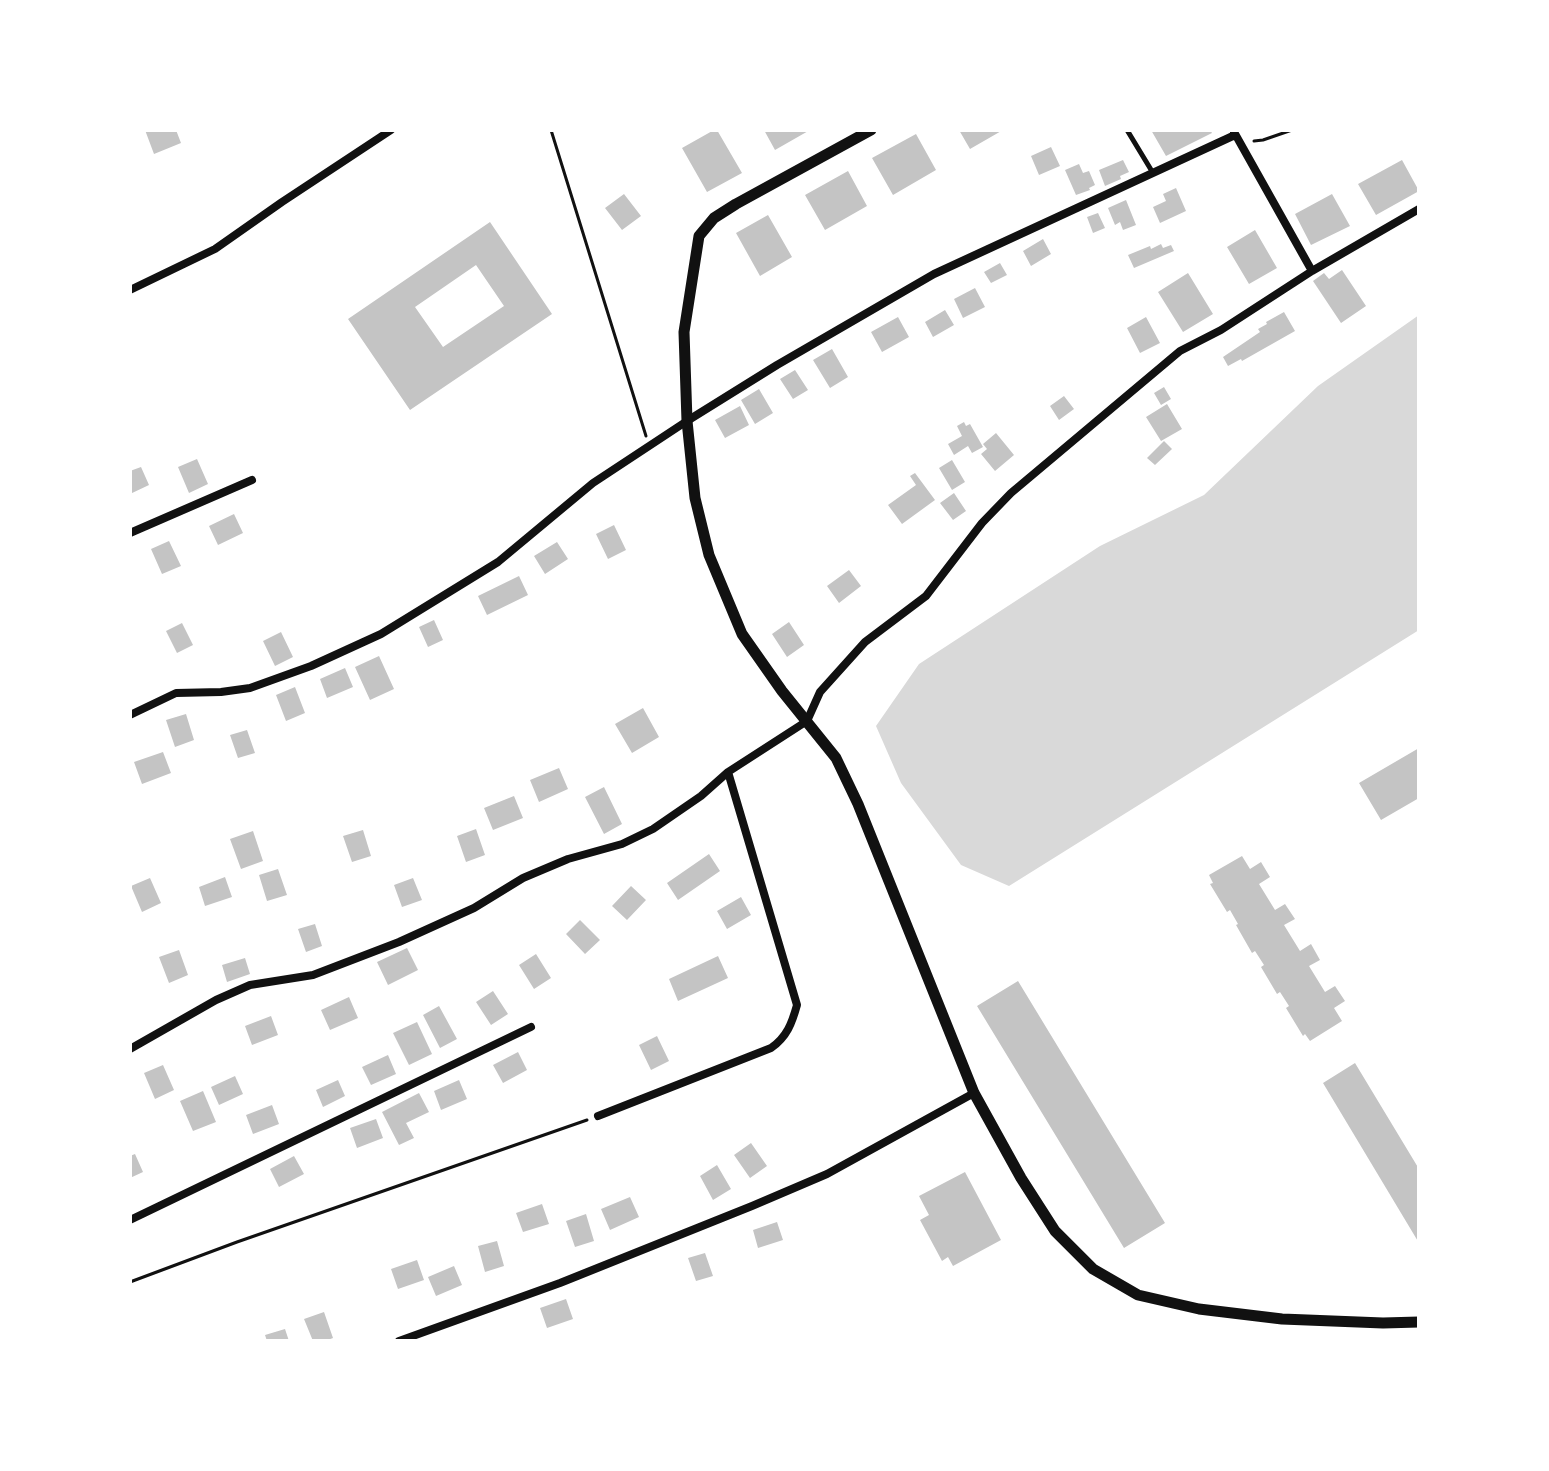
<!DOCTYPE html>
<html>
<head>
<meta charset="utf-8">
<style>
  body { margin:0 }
  #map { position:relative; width:1549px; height:1471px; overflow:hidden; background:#fff; font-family:"Work Sans",sans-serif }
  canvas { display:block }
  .frame { position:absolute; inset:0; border:132px solid #fff; pointer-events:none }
</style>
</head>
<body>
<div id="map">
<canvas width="1549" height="1471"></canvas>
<div class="frame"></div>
</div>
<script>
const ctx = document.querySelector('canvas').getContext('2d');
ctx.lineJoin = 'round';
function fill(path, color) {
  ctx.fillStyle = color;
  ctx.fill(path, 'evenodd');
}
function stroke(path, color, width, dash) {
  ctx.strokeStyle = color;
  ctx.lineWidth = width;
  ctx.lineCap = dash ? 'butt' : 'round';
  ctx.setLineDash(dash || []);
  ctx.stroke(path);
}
fill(new Path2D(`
  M1419,315V630L1009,886L961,865L901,783L876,726L919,664L1100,546L1204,495L1318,386Z`), '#d9d9d9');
fill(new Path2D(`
  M145,130H176L181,143L154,154Z
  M714,130H717L742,173L707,192L682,148Z
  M764,130H810L775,150Z
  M959,130H1003L970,149Z
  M1151,130H1210L1212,133L1166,156Z
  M916,134L936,170L893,195L872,158Z
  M1051,147L1060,166L1039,175L1031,156Z
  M1123,160L1129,172L1120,176L1121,179L1105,186L1099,170Z
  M1402,160L1419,191L1376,215L1358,184Z
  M1079,164L1083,173L1089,171L1095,185L1089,188L1090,190L1076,195L1065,170Z
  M848,171L867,206L825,230L805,195Z
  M1176,188L1186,211L1160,223L1153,207L1166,201L1163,194Z
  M624,194L641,216L622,230L605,208Z
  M1332,194L1350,226L1311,245L1295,214Z
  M1126,200L1136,225L1123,230L1120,222L1115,225L1108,208Z
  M1098,213L1105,228L1093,233L1087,217Z
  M768,215L792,257L760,276L736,233Z
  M490,222L552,314L410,410L348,319ZM476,265L504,306L443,347L415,307Z
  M1255,230L1277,268L1249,284L1227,247Z
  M1043,239L1051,254L1031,266L1023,251Z
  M1161,244L1163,248L1171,245L1174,251L1134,268L1128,255L1150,246L1151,249Z
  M1000,263L1007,275L991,283L984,272Z
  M1342,270L1366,306L1341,323L1313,281L1324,273L1329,279Z
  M1188,273L1213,314L1183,332L1158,292Z
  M975,288L985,307L963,318L954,299Z
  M945,310L954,325L933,337L925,322Z
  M1284,312L1295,331L1242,361L1241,359L1228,366L1223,357L1260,332L1258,329L1267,324L1266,322Z
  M898,317L909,337L882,352L871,332Z
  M1146,317L1160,343L1140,353L1127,328Z
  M832,349L848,377L830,388L813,360Z
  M795,370L808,390L793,399L780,379Z
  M1164,387L1171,399L1161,405L1154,393Z
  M759,389L773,413L755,424L741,400Z
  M1064,396L1074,409L1059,420L1050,406Z
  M1167,404L1182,429L1161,441L1146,417Z
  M740,406L749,425L725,438L715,420Z
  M964,422L966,426L970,424L983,447L972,453L968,446L954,455L948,444L962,436L957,426Z
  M996,433L1014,455L995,471L981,454L987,449L983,444Z
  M1164,441L1172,449L1155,465L1147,458Z
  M197,459L208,484L189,493L178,467Z
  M952,460L965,482L952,490L939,468Z
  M141,467L149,485L130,494V471Z
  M915,473L935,500L902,524L888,505L916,485L910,476Z
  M954,493L966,511L953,520L940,503Z
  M234,514L243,533L218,545L209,526Z
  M614,525L626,550L608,559L596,534Z
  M169,541L181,566L162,574L151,549Z
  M557,542L568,559L545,574L534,556Z
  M849,570L861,586L839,603L827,586Z
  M519,576L528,595L487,615L478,596Z
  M434,620L443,640L428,647L419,627Z
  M789,622L804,645L787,657L772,634Z
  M182,623L193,645L177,653L166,631Z
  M281,632L293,657L275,666L263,641Z
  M379,656L394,689L370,700L355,667Z
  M345,668L353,687L327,698L320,679Z
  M295,687L305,713L286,721L276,695Z
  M643,708L659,737L632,753L615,724Z
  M186,714L194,740L175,747L166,720Z
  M247,730L255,753L238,758L230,735Z
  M1419,748V798L1381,820L1359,783Z
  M163,752L171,773L142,784L134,762Z
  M559,768L568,789L539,802L530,780Z
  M604,787L622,824L604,834L585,797Z
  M514,796L523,818L493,830L484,808Z
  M476,829L485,855L466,862L457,836Z
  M363,830L371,856L352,862L343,836Z
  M253,831L263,861L241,869L230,839Z
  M709,854L720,871L678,900L667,883Z
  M1242,856L1250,869L1261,862L1270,877L1259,884L1275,910L1285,904L1295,919L1284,925L1300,951L1311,944L1320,960L1309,966L1325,992L1335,986L1345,1001L1334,1008L1342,1021L1310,1041L1305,1034L1303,1036L1286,1008L1289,1006L1280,992L1277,994L1261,967L1264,965L1255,951L1252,953L1236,925L1238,924L1230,910L1227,912L1210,884L1213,883L1209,875Z
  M278,869L287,895L267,901L259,875Z
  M225,877L232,897L205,906L199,887Z
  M150,878L161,903L142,912L131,886Z
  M413,878L422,900L402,907L394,885Z
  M631,886L646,900L627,920L612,906Z
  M741,897L751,915L727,929L717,911Z
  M580,920L600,940L585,954L566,934Z
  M315,924L322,946L306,952L298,929Z
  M407,948L418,970L388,985L377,962Z
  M179,950L188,975L169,983L159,957Z
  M536,954L551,978L534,989L519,965Z
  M718,956L728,978L678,1001L669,979Z
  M245,958L250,974L227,982L222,965Z
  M1018,981L1165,1223L1124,1248L977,1006Z
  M493,991L508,1014L491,1025L476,1002Z
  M349,997L358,1018L330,1030L321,1010Z
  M439,1006L457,1039L440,1048L423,1015Z
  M271,1016L278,1035L252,1045L245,1026Z
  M417,1022L432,1054L409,1065L393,1033Z
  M657,1036L669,1061L651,1070L639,1045Z
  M518,1052L527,1070L503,1083L493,1065Z
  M388,1055L396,1074L371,1085L362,1067Z
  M1355,1063L1419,1169V1243L1323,1083Z
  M163,1065L174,1090L155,1099L144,1073Z
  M235,1076L243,1094L219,1105L211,1087Z
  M338,1080L345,1096L323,1107L316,1090Z
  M459,1080L467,1099L441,1110L434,1091Z
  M203,1091L216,1122L193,1131L180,1101Z
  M419,1093L429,1112L406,1123L414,1138L399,1145L382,1112Z
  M272,1105L279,1124L253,1134L246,1115Z
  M376,1119L383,1138L357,1148L350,1128Z
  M751,1143L767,1166L750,1178L734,1155Z
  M135,1154L143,1172L130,1178V1156Z
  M294,1156L304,1174L279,1187L270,1169Z
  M717,1165L731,1189L713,1200L700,1176Z
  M965,1172L1001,1240L953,1266L948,1257L942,1261L920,1220L929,1215L919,1196Z
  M630,1197L639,1217L610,1230L601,1209Z
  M542,1204L549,1224L523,1232L516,1213Z
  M586,1214L594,1241L575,1247L566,1221Z
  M777,1222L783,1240L758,1248L753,1230Z
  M497,1241L504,1266L485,1272L478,1246Z
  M705,1253L713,1276L696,1281L688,1258Z
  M417,1260L424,1280L398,1289L391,1269Z
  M454,1266L462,1285L436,1296L428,1277Z
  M566,1299L573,1319L547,1328L540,1308Z
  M324,1312L333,1338L325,1341H313L304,1319Z
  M285,1329L289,1341H267L265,1335Z`), '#c4c4c4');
stroke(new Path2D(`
  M551,130L646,436
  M1254,141L1263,140L1292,130
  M130,1282L237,1242L587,1120`), '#111', 3);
stroke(new Path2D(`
  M1127,130L1153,173`), '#111', 5);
stroke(new Path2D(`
  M1234,132L1312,271
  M130,290L215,249L282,202L391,130
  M130,533L252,480
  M130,715L176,693L221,692L250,688L311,666L381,634L498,562L593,483L687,421L777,365L934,274L1235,135
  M130,1049L216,1000L250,985L313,975L399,942L474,908L523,878L568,859L622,844L653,829L701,796L728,772L807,721L820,692L865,642L926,596L982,523L1011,493L1180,351L1221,330L1312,271L1419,209
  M598,1116L771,1048C787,1037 792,1023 797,1005L728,772
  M130,1220L531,1027
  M399,1341L560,1283L752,1206L827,1174L974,1093`), '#111', 8);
stroke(new Path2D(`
  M871,130L736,204L714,218L699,236L684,332L687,421L695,498L709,555L742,634L782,691L836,758L858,804L974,1093L1021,1178L1055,1231L1093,1269L1138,1295L1199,1309L1282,1319L1383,1323L1419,1322`), '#111', 11);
</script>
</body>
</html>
